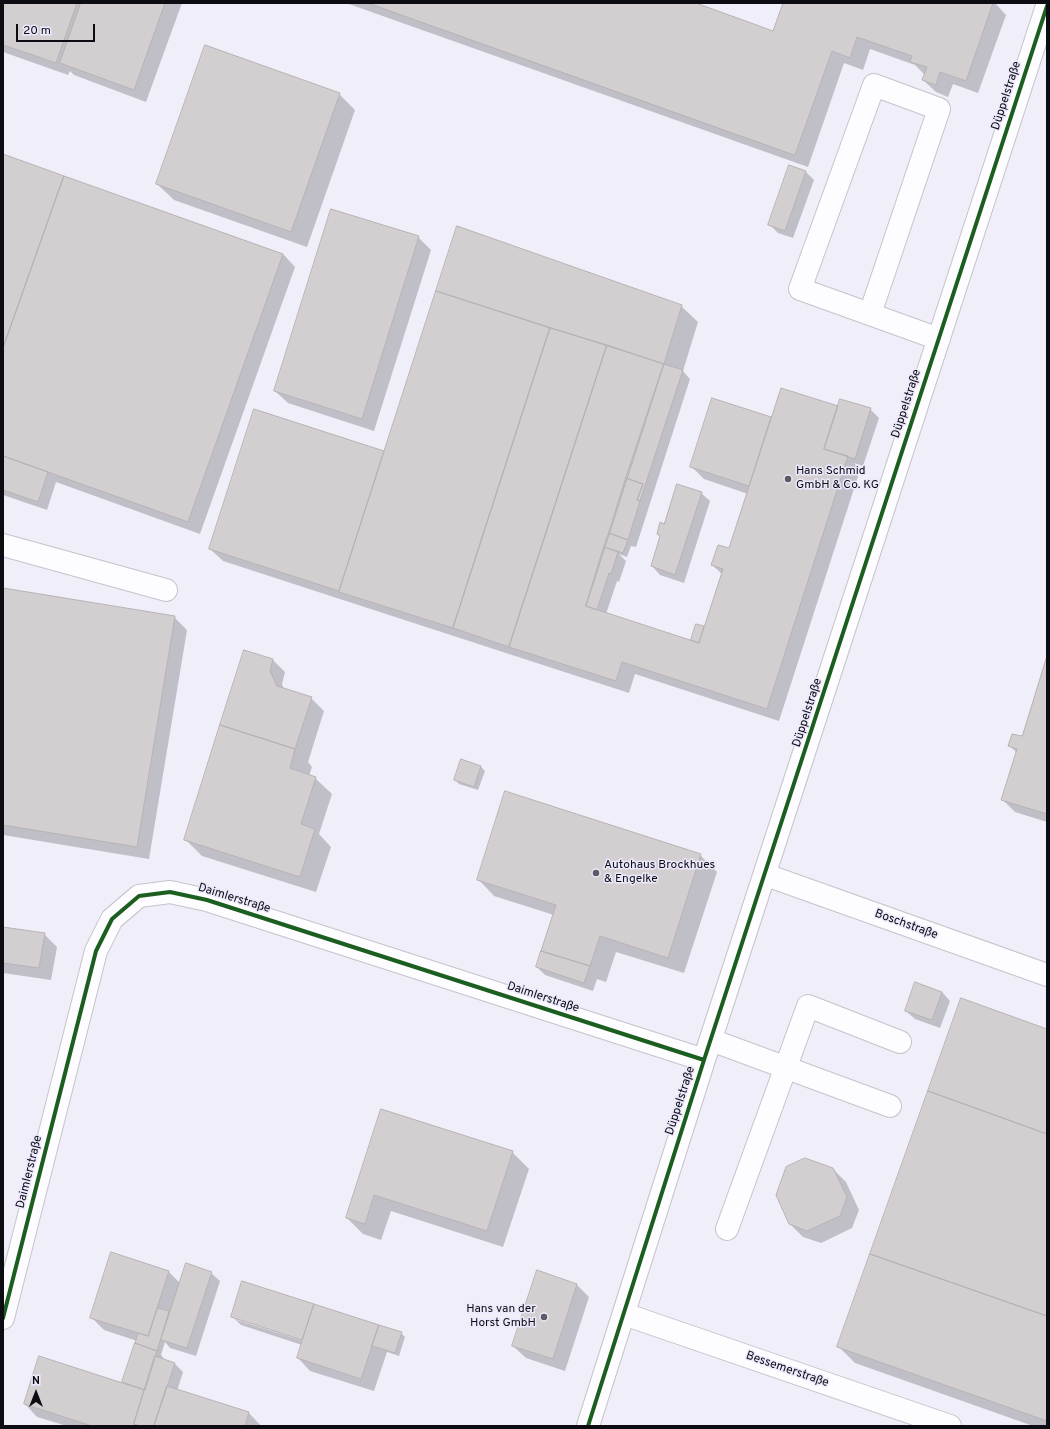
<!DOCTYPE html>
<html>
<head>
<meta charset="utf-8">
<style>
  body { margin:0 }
  #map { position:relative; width:1050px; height:1429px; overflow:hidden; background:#f0eef8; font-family:Overpass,sans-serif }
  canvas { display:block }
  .frame { position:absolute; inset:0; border:4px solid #0d0c13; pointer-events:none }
  .north { position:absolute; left:16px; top:1373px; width:40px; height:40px; -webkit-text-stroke:3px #ece9fd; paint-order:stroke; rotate:0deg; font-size:11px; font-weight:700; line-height:16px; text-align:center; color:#0d0c13 }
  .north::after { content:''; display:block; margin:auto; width:14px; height:18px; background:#0d0c13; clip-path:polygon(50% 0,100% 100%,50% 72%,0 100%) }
  .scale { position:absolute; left:16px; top:24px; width:79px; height:18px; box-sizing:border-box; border:2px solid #0d0c13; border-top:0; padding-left:5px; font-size:12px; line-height:14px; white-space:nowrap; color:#0d0c13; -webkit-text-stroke:3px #ece9fd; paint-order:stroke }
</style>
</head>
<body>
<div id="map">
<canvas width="1050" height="1429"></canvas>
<div class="frame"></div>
<div class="north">N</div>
<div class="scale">20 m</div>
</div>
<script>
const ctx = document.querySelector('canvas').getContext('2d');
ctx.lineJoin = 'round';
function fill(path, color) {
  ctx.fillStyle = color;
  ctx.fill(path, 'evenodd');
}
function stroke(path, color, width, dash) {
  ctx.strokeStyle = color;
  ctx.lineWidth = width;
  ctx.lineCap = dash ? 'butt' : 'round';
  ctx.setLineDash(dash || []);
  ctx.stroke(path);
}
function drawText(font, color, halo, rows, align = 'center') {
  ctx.font = font + ' Overpass,sans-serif';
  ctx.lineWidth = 3;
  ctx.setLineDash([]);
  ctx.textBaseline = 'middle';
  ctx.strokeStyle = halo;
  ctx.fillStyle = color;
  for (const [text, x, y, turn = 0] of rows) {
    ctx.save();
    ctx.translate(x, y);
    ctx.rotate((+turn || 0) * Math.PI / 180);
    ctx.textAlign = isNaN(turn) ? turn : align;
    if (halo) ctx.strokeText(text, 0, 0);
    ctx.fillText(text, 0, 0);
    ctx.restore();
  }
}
fill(new Path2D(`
  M3,3H182L146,102L74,75L70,71L68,75L3,52Z
  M346,3H692L774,32L784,3H995L1006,15L978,93L953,84L948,97L936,92L923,80L925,75L915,65L870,49L863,70L844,63L808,167Z
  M339,94L355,110L307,247L174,200L157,184Z
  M3,155L283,254L295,267L200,534L56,482L47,510L3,495Z
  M790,166L806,172L814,180L793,238L778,233L769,224Z
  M458,228L681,306L698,322L683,371L690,379L636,547L631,546L627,557L619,554L626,561L619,582L617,581L606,614L695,643L692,640L697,625L705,628L722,574L712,565L730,550L748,494L704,479L691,466L713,399L772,418L838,407L870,409L879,418L863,466L854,463L860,470L779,721L635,674L629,693L223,561L210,549L383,452L385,453Z
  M418,237L431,250L374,431L288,403L275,391Z
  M701,493L710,501L684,583L660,575L652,566L661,537L658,534L665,525Z
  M3,589L174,617L187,630L149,859L3,835Z
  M273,660L285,672L282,684L284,689L311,698L324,711L308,762L312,767L309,776L315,778L332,794L319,834L331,847L316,892L202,856L185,839Z
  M1047,660V822L1015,812L1002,799L1017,753L1009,745L1022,738Z
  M481,767L485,771L478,790L459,784L455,780Z
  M700,855L717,872L684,973L616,952L606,982L597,979L593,991L545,975L537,967L554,915L494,896L478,879Z
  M3,928L44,934L57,947L51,980L3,973Z
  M942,992L950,1001L940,1028L915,1019L906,1011Z
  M1047,1030V1426H1033L855,1363L839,1347Z
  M382,1110L512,1152L529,1169L503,1247L391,1211L381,1240L363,1234L347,1218Z
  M833,1169L846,1182L859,1210L852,1228L821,1243L803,1237L790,1224Z
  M112,1254L169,1272L180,1283L211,1273L220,1281L196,1356L170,1348L165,1342L161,1355L165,1360L175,1364L183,1372L177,1391L249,1413L261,1426H67L37,1417L25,1404L126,1385L123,1382L137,1341L104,1330L91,1317Z
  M538,1271L577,1285L589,1297L565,1371L526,1358L513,1346Z
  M243,1283L401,1333L405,1337L399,1356L387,1352L374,1391L310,1371L298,1358L302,1345L241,1325L232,1316ZM237,1318L303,1339V1341L237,1320Z`), '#0003');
const building = new Path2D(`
  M3,3H77L56,63L3,45Z
  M81,3H165L134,90L60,63Z
  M368,3H696L773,31L783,3H993L966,81L940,72L936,85L922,80L927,67L910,62L912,56L857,37L850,58L832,51L795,155Z
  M205,45L340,93L291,232L156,184Z
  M3,154L64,176L3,348Z
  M789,165L806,171L785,231L768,225Z
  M64,176L283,254L188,522L3,456V348Z
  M331,209L419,236L362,419L274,391Z
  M457,226L682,305L664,364L436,291Z
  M436,291L550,328L453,628L339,592Z
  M550,328L607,345L509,647L453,628Z
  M607,345L664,364L586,606L699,643L723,569L711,565L718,545L729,548L781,388L838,406L824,449L848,456L767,709L622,662L616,681L509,647Z
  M664,364L683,370L640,501L637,500L643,484L626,478Z
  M712,398L771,417L749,486L690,467Z
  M840,399L871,408L855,459L824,449Z
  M254,409L384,451L339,591L209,549Z
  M3,456L48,472L38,502L3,490Z
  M626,478L643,484L637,500L640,501L628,540L609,533Z
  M677,484L702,492L675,575L651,566L660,536L657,534L660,522L664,524Z
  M609,533L628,540L623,553L604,547Z
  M604,547L618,552L611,574L609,573L597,610L586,606Z
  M3,588L175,616L137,847L3,825Z
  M696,624L704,626L699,643L691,640Z
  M244,650L273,659L270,671L277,686L312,697L295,749L220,725Z
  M1047,656V814L1001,800L1017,749L1008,746L1012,734L1022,736Z
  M220,725L295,749L290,768L316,777L301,824L315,829L300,877L184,840Z
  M461,759L481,766L474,787L454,780Z
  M505,791L701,854L668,958L600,936L590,966L541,951L556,905L477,880Z
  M3,927L45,933L39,968L3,963Z
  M541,951L590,966L584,983L536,967Z
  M915,982L942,992L932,1020L905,1011Z
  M961,998L1047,1029V1134L928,1091Z
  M928,1091L1047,1134V1316L870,1254Z
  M381,1109L513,1151L487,1231L374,1195L365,1224L346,1218Z
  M805,1158L833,1168L847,1197L840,1216L807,1231L789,1224L776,1195L786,1167Z
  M111,1252L169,1271L148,1336L90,1318Z
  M870,1254L1047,1316V1421L837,1347Z
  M186,1263L212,1272L187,1348L161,1340Z
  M537,1270L577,1284L553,1359L512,1346Z
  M242,1281L314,1304L302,1340L231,1317Z
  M314,1304L379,1325L361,1379L297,1358Z
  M158,1308L169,1311L157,1351L135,1343L138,1333L148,1336Z
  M379,1325L402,1332L395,1353L372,1346Z
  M135,1343L157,1351L145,1390L122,1382Z
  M39,1356L144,1390L133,1426H92L24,1404Z
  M155,1356L175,1363L154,1426H141L134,1424Z
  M167,1386L249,1412L245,1426H154Z`);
fill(building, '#d3cfd0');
stroke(building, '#b7b2b3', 1);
const minor = new Path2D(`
  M870,314L939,109L874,85L800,289L939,339
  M3,545L166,590
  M766,875L1047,975
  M711,1040L890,1106
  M727,1229L808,1006L900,1042
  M624,1314L950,1426
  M3,1318L96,951L112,919L139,896L170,892L207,900L704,1060
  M588,1426L704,1060L1047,6`);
stroke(minor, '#c5c3cc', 24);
stroke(minor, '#fdfcfe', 22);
stroke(new Path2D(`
  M3,1318L96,951L112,919L139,896L170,892L207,900L704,1060
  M588,1426L704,1060L1047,6`), '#1b5e20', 4);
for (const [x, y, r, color] of [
  [788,479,4,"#5c5b63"],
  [596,873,4,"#5c5b63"],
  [544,1317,4,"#5c5b63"]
]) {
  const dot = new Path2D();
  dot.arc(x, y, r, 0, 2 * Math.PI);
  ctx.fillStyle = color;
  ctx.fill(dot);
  stroke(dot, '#ece9fd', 1.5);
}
drawText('12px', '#0d0c13', '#ece9fd', [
  ["Düppelstraße",1007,96,-72],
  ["Düppelstraße",907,404,-72],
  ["Düppelstraße",808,713,-72],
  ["Daimlerstraße",234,899,17],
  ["Boschstraße",906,925,20],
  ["Daimlerstraße",543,998,18],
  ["Düppelstraße",681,1101,-72],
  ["Daimlerstraße",30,1172,-76],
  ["Bessemerstraße",787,1370,19]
]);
drawText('12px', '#0d0c13', '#ece9fd', [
  ["Hans Schmid",796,472],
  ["GmbH & Co. KG",796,486],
  ["Autohaus Brockhues",604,866],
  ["& Engelke",604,880],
  ["Hans van der",536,1310,"right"],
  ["Horst GmbH",536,1324,"right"]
], 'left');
</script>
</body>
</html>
